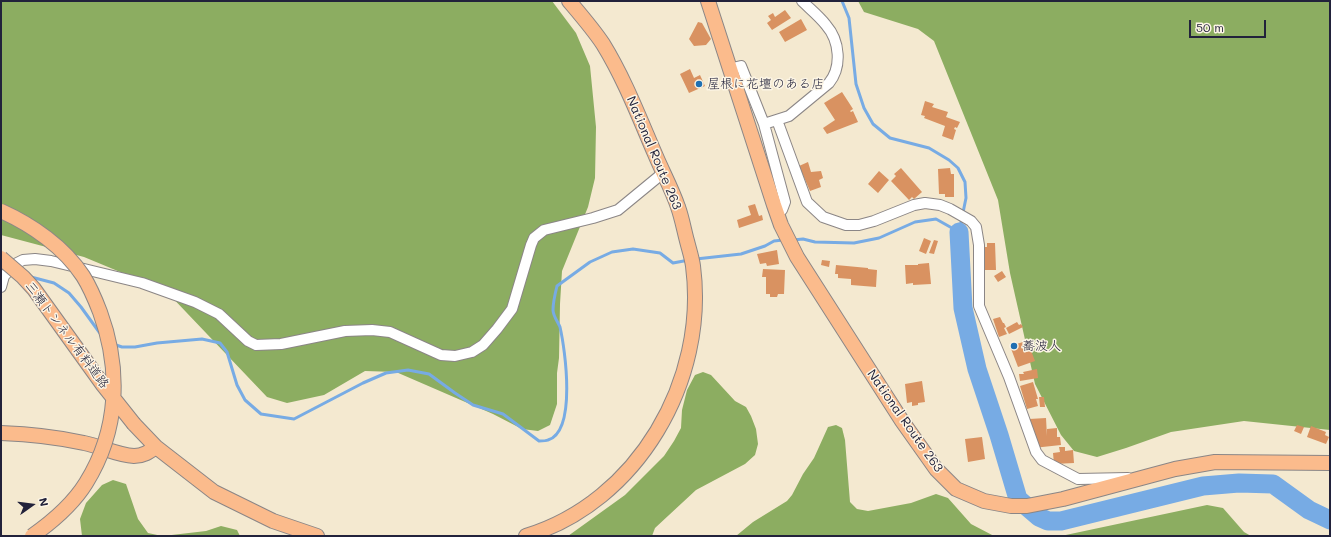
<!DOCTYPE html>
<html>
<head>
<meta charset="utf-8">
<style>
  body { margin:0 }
  #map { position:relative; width:1331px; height:537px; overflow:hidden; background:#f4e9d0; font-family:Mali,sans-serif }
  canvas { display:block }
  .frame { position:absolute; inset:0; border:2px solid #22223b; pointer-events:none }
  .north { position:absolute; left:12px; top:485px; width:40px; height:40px; -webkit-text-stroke:3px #fcf5e5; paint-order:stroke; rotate:76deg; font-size:11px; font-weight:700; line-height:16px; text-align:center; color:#22223b }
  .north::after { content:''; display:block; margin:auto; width:14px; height:18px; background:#22223b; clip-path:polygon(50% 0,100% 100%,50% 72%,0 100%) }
  .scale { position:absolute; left:1189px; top:20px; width:77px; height:18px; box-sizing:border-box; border:2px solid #22223b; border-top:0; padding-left:5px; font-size:12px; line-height:14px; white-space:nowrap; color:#22223b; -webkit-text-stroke:3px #fcf5e5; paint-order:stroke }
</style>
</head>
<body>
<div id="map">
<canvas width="1331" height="537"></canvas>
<div class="frame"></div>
<div class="north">N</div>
<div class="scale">50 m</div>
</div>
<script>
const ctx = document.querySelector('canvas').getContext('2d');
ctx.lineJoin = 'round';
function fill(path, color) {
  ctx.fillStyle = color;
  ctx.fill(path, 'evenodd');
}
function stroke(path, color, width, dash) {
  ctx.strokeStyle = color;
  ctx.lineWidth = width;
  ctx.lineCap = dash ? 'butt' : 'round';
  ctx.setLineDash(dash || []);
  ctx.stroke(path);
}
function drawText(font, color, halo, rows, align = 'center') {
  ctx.font = font + ' Mali,"Klee One",sans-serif';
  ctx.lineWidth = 3;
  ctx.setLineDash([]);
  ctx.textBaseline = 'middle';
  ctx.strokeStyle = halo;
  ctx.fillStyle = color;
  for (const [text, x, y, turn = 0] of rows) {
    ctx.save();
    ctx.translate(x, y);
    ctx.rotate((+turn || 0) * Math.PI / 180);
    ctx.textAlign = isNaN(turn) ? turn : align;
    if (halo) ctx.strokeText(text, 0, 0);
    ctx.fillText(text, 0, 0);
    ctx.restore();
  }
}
fill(new Path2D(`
  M1,1H552L576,33L590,66L596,127L595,178L588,207L562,271L560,304L559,358L557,373V404L550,425L538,431L522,429L493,414L396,372L365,371L324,395L287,403L267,397L166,291L84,257L1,235Z
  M858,1H1330V430L1244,421L1171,432L1126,448L1097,457L1074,451L1061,435L1035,384L1010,273L998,200L934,41L918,29L864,12Z
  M703,372L711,375L735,401L746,407L751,416L756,429L758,444L755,455L745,464L696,490L655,528L652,536H568L625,495L664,456L674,441L681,428L682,410L687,390L695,375Z
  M836,425L842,428L845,440L850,502L857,509L868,511L911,503L936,494L948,498L971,524L994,536H736L753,522L787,501L792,495L803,474L814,458L828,427Z
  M113,480L126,484L138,519L148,533L162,536H82L80,519L86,503L102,485Z
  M1207,505L1223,508L1244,532L1251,536H1061Z
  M221,526L237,530L240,536H163L206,531Z`), '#8cad61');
stroke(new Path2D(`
  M793,240L803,239L815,242L854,243L879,238L915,222L936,219L959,232L966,198L965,182L958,168L949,160L929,148L890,138L873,124L864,108L856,84L849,18L842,1
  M696,259L741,254L765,246L774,241L783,240
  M31,277L54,283L69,293L81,307L102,336
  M113,344L122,347H135L157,343L202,339L220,343L227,352L237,385L245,400L261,414L294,419L363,383L386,373L408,370L429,374L455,393L473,405L503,414L539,441C542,441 546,441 548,440C577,431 565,349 560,327C558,322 553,316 553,310C553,302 555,294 557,286L590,262L612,252L633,249L660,253L673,263L689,260`), '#77abe4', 3);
stroke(new Path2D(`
  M959,232L963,308L977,369L999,435L1018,499L1039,517L1048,521H1061L1203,486L1239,483L1273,484L1309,510L1330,520`), '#77abe4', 19);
fill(new Path2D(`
  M785,10L791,18L772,30L767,23L771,20L768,16L773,13L775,17Z
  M801,19L807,30L785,42L779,32Z
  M698,22L702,23L711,39L706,45L694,46L689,39Z
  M690,69L694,78L700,75L705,86L689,93L680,74Z
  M842,92L853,109L850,111L851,112L853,111L858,122L827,134L823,128L835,120L824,103Z
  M925,101L934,104L932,107L948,112L946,117L960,122L957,128L955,127L954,129L956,130L953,140L942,136L945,126L924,118L925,116L921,115Z
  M808,162L811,172L821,171L823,178L819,180L821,187L810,191L799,166Z
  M901,168L922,192L914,199L912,197L909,200L891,181L896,176L894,174Z
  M950,168L951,174H954V197H945V194H939L938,169Z
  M879,171L889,180L878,193L868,184Z
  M755,204L759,216L762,215L763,220L739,228L737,220L751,215L748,206Z
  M924,238L931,241L926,254L919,251Z
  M934,240L938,241L934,254L929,253Z
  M987,243H995L996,270H985L984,247H987Z
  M777,250L779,264L767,266L766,263L760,264L757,254Z
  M822,260L830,261L829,267L821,265Z
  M929,263L931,284L913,285V283L906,284L905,265H918V264Z
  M836,265L868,268V269L877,270L876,287L851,285V279L838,278V274H835Z
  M763,269L785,270L784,294H778L777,297H770V294H766V277H762Z
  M1002,271L1006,277L998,282L994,276Z
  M1000,317L1003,323H1004L1006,327L1004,328L1007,334L999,337L993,319Z
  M1017,322L1019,325L1021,324L1023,327L1009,334L1006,328Z
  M1023,342L1026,349L1030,348L1035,361L1018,367L1010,346Z
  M1037,369L1038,378L1020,381L1019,374H1024L1023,372Z
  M922,381L925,402L918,403V405L912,406V402L907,403L905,384Z
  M1033,382L1038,399H1036L1038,406L1027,409L1020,386Z
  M1039,397H1044L1045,407H1040Z
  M1046,418L1047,436V429L1057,428V437H1060L1061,445L1033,448L1029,419Z
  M1297,425L1304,427L1301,434L1294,431Z
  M1311,426L1326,432L1325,435L1329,437L1326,444L1307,437Z
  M982,437L985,459L968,462L965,439Z
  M1059,447H1065V451L1073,450L1074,463L1054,464L1053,453L1060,452Z`), '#d99261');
const minor = new Path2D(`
  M729,69L741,66L764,124L789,116L829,83C842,67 840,41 826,25C819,16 810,9 802,1
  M777,120L807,202L823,217L846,225H859L874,221L914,205L925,203L940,205L950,209L971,221L976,227L979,245V306L1009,377L1036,452L1042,460L1078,479L1128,478
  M764,124L785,202L782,210L776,212
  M1,287L4,276L15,264L23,260L35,259L51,261L142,283L195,302L219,314L248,341L256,345L281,344L345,331L372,330L390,332L441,355L455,356L472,352L483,345L497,329L512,309L531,245L534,238L544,230L593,218L618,210L663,173`);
const highway = new Path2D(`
  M708,1L774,205L781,225L797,257L902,421L936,469L956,489L984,501L1011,506H1027L1063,499L1175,469L1215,462L1330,463
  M134,424L156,447L214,492L273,521L317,536
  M1,433C28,434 57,437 84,443C100,446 117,455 134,456C143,456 149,452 156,447
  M526,536C638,502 708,380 693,266C692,258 689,249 687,241C684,230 682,218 678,207C672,189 662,171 655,154C639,117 624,78 603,44C593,29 580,14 569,1`);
stroke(minor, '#8b8686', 12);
stroke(highway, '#8b8686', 16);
stroke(minor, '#fff', 10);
stroke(highway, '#fbbb8c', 14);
const highwayBridge = new Path2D(`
  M1,211C32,225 64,247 83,276C90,287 95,299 100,312C121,369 119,430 86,483C73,504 52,522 32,536
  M1,258L23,277L34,289L103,385L134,424`);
stroke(highwayBridge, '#8b8686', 16, []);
stroke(highwayBridge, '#fbbb8c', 14);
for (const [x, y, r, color] of [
  [699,84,4,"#1f6fb2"],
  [1014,346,4,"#1f6fb2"]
]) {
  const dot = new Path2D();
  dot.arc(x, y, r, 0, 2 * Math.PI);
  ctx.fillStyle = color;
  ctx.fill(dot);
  stroke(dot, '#fcf5e5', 1.5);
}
drawText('13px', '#22223b', '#fcf5e5', [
  ["屋根に花壇のある店",707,84],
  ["蕎波人",1022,346]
], 'left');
drawText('13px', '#22223b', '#fcf5e5', [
  ["National Route 263",654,153,67],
  ["三瀬トンネル有料道路",67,335,53],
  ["National Route 263",905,421,55]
]);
</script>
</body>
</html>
